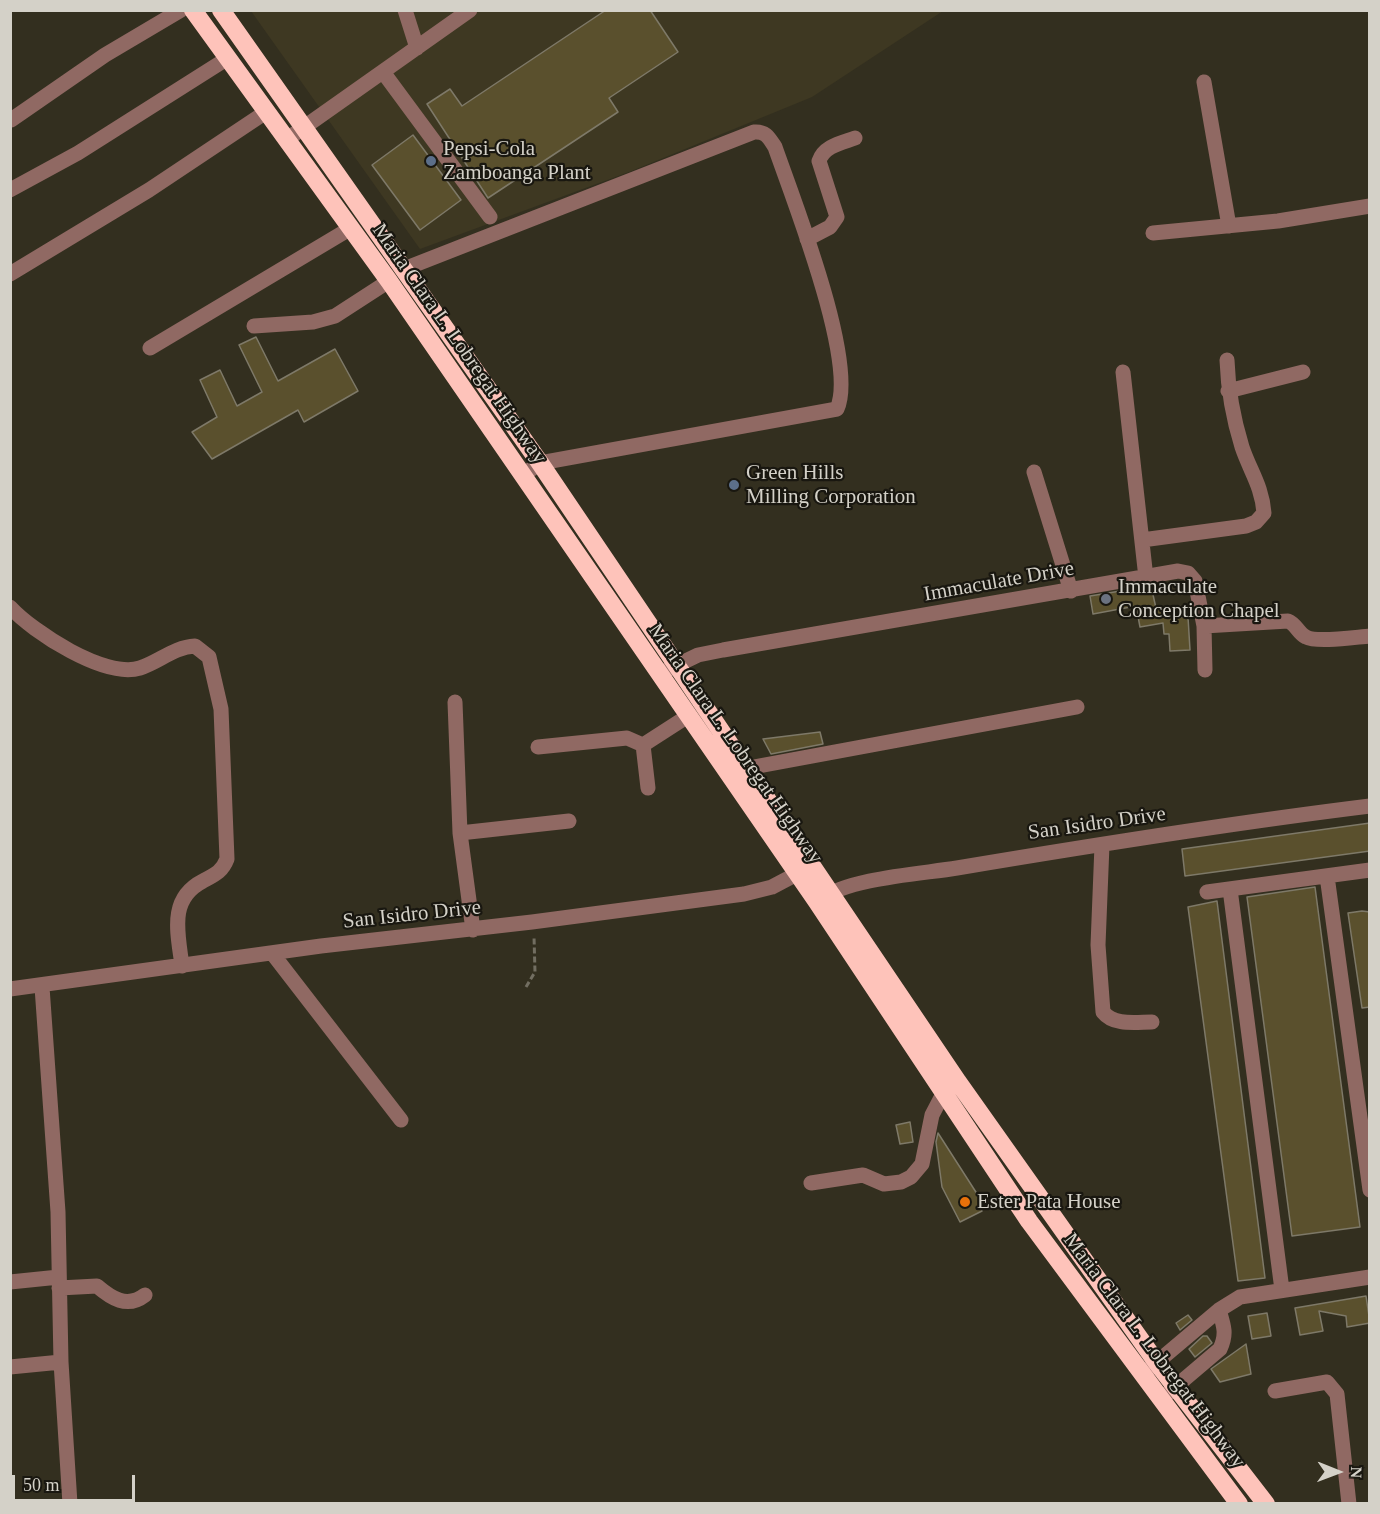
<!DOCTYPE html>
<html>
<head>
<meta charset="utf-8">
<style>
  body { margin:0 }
  #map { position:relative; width:1380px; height:1514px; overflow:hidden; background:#332f1f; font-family:"Times New Roman",serif }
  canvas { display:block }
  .frame { position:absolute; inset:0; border:12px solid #d4d1c8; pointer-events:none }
  .north { position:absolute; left:1308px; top:1442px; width:60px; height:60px; -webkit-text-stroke:4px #191710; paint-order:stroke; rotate:91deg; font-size:16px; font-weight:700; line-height:24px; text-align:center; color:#d4d1c8 }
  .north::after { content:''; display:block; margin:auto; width:21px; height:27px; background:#d4d1c8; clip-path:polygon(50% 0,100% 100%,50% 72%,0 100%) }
  .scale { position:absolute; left:12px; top:1475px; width:123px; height:27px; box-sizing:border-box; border:3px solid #d4d1c8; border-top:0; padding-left:8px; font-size:18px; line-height:21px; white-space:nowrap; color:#d4d1c8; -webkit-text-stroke:4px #191710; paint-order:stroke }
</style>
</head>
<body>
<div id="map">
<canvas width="1380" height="1514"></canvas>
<div class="frame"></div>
<div class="north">N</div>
<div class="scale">50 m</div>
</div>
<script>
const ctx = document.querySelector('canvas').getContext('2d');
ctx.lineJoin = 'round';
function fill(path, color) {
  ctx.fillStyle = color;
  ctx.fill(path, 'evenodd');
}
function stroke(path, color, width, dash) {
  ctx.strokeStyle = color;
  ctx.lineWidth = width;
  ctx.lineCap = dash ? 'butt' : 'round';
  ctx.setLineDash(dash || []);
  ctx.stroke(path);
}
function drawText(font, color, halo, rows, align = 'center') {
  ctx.font = font + ' "Times New Roman",serif';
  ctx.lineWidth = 4.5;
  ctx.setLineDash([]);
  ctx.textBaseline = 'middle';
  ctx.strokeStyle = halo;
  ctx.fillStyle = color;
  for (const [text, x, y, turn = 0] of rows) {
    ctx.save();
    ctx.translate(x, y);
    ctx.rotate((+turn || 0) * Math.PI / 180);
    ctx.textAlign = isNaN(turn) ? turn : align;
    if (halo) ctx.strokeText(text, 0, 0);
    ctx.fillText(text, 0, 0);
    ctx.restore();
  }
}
fill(new Path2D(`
  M251,11H943L812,97L629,172L420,249Z`), '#3e3822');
const building = new Path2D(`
  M606,10H650L678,52L609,98L618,112L488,198L427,104L450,89L462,106Z
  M413,135L461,200L420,230L372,165Z
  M256,337L278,381L335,349L358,391L304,422L298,410L212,459L192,432L217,417L200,380L220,370L237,406L262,392L239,345Z
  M1151,586L1156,608L1180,606L1181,617H1188L1190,650L1170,651L1169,634H1164L1163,623L1140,627L1136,606L1093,614L1090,596Z
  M820,732L823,744L771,754L763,739Z
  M1370,823V851L1185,876L1182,849Z
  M1315,887L1360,1227L1292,1236L1247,897Z
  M1217,901L1265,1278L1238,1281L1188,907Z
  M1362,911L1370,912V1007L1362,1008L1348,913Z
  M910,1122L913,1142L900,1144L896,1125Z
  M938,1133L981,1200L979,1204L982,1211L960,1222L942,1187L936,1142Z
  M1366,1296L1370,1323L1347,1327L1346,1316L1319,1311L1323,1331L1300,1335L1295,1308Z
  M1267,1313L1271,1336L1252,1339L1248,1316Z
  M1188,1315L1192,1320L1180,1330L1176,1323Z
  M1203,1336H1207L1212,1343L1195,1357L1189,1349Z
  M1246,1344L1251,1374L1220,1382L1211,1369Z`);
fill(building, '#5a502d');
stroke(building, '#7e7968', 1.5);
stroke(new Path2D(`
  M526,987L535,972L534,936`), '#726e61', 3, [6, 3]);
stroke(new Path2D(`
  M405,10L417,48
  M383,72L490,217
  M1204,82L1229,226
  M11,120L105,55L181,10
  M286,140L470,10
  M10,190L78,153L228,58
  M1153,233L1278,221L1370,206
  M807,239L830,227L837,217L819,161C824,146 841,143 855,138
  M404,269L754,132C766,131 769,138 775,147C793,199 858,363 837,409L540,463L523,475
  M10,274L149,190L266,112
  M254,326L313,322L335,316L389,281
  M150,348L351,228
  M1123,372L1146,578
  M1228,391L1303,372
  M1034,472L1071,591
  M1142,540L1246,526L1256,522L1264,513C1262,486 1250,471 1242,447C1233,418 1228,389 1227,360
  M10,607C33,632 105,679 140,668C159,662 174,647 195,646L209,657L221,709L227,859C222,872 214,875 203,881C168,899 178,933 182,966
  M1204,626L1205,670
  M667,670L698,655L723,650L1178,571L1188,573L1195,581L1204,626L1288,621C1296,624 1298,633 1306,637C1317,643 1356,637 1370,636
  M455,702L460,833L473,930
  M643,745L648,788
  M538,747L627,738L643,745L688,716
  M748,768L1077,707
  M460,833L569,821
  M1102,845L1098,945L1103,1012C1114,1026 1136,1022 1152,1022
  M1327,876L1370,1190
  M1230,889L1282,1290
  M1207,892L1370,870
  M821,899C850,878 920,874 957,868C1094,845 1232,823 1370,806
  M272,953L401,1120
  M42,987L58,1212L61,1362L70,1504
  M10,989L321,946L532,922L744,894L772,887L806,869
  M811,1183L863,1175L884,1184L901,1182L911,1177L922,1164L932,1115L944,1092
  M10,1282L59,1277
  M59,1288L97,1286C111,1298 127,1309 145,1295
  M10,1367L61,1362
  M1149,1369L1219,1310L1240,1297L1370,1277
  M1275,1391L1327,1382L1337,1394L1349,1504
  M1167,1394L1220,1349C1227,1334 1224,1326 1219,1310`), '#906963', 15);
stroke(new Path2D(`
  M193,10L389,281L817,902L1029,1221L1239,1504
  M221,10L540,463L958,1082L1157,1363L1266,1504`), '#fec3ba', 18);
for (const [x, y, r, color] of [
  [431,161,6,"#5c6f8a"],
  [734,485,6,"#5c6f8a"],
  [1106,599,6,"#6b7280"],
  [965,1202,6,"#e8710a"]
]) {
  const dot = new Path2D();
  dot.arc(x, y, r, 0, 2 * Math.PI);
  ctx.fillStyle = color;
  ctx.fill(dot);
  stroke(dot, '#191710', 2);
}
drawText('21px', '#d4d1c8', '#191710', [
  ["Pepsi-Cola",443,149],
  ["Zamboanga Plant",443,173],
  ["Green Hills",746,473],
  ["Milling Corporation",746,497],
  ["Immaculate",1118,587],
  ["Conception Chapel",1118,611],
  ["Ester Pata House",977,1202]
], 'left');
drawText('21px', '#d4d1c8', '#191710', [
  ["Maria Clara L. Lobregat Highway",459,344,55],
  ["Immaculate Drive",999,582,-10],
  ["Maria Clara L. Lobregat Highway",735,744,55],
  ["San Isidro Drive",1097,824,-8],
  ["San Isidro Drive",412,915,-6],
  ["Maria Clara L. Lobregat Highway",1154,1351,53]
]);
</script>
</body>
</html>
